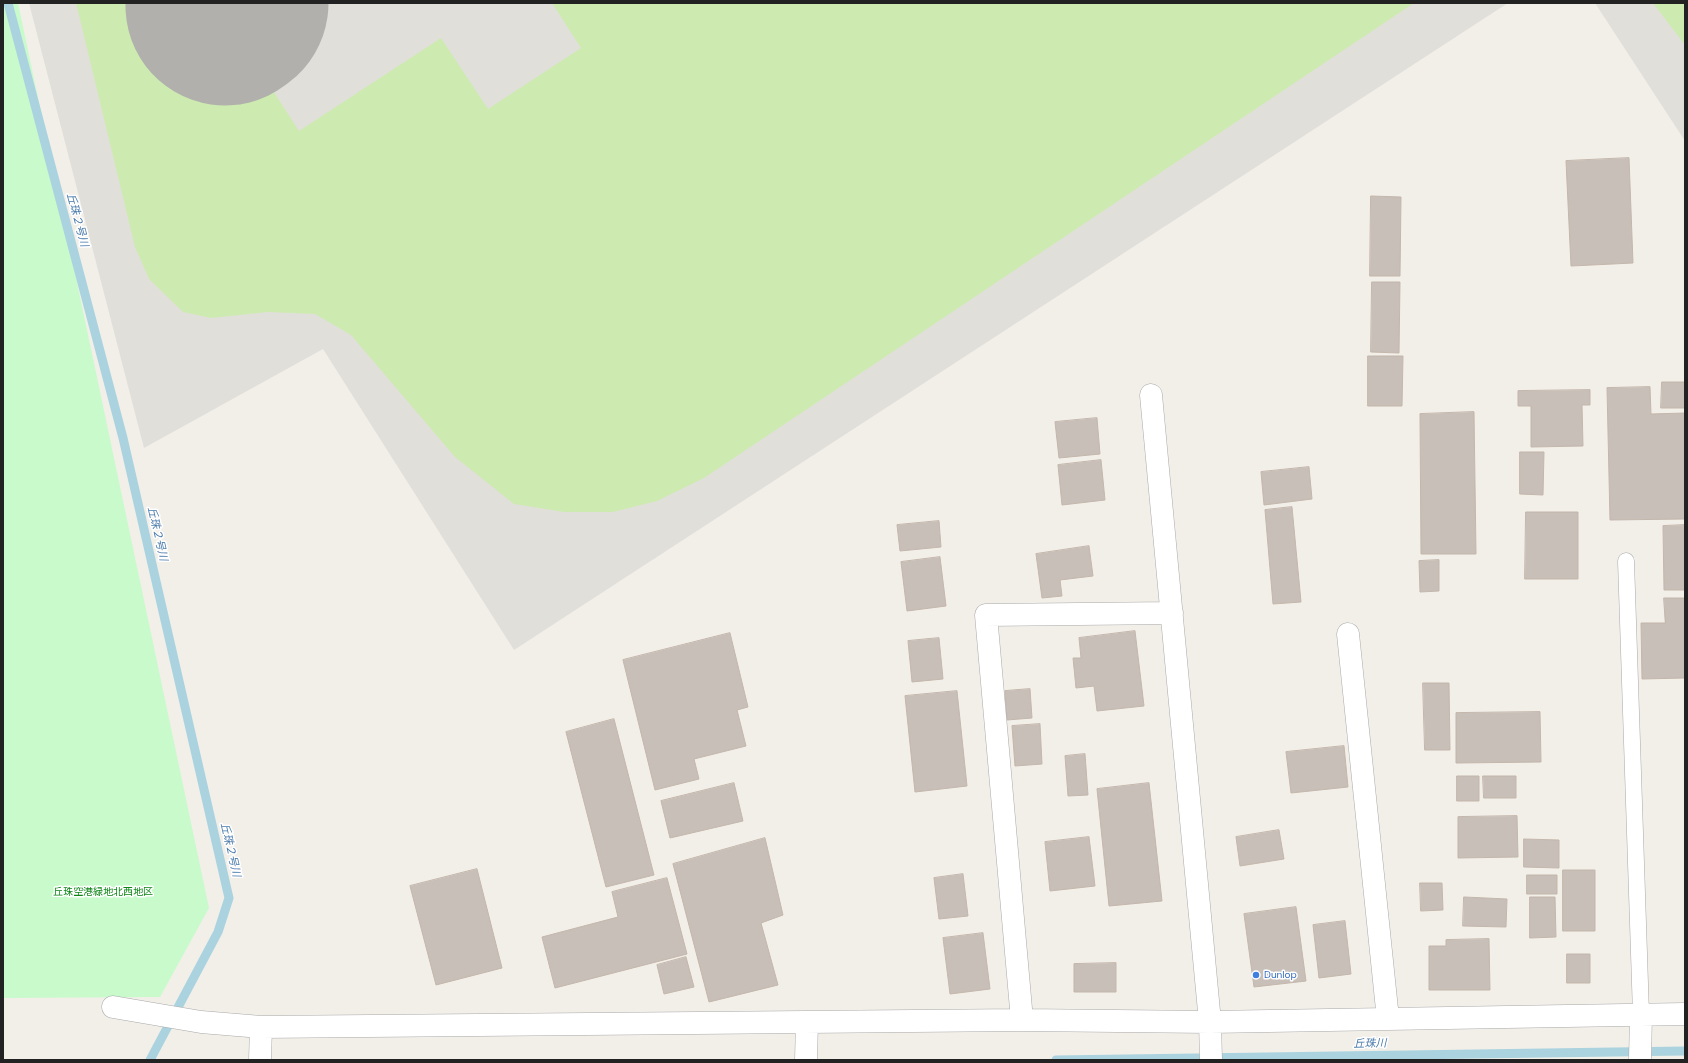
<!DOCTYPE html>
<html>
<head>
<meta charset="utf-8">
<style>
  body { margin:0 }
  #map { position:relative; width:1688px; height:1063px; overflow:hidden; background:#f2efe9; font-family:"DM Sans",sans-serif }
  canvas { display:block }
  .frame { position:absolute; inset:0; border:4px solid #222; pointer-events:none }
</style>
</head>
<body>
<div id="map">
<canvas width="1688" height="1063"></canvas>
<div class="frame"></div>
</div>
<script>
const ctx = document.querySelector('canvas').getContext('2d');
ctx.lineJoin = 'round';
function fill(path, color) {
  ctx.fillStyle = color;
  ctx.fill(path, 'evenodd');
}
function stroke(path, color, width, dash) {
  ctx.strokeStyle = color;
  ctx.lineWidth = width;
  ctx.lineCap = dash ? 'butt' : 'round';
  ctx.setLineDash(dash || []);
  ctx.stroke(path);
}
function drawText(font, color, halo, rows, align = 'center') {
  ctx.font = font + ' "DM Sans","Noto Sans JP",sans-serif';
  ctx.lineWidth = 3;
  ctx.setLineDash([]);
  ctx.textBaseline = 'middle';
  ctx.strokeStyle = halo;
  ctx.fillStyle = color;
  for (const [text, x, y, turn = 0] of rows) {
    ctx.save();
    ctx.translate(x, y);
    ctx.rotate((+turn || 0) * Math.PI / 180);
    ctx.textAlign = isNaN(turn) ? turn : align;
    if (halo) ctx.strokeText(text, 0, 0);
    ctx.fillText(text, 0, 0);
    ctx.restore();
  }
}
fill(new Path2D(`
  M29,3H1508L514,650L323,349L144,448Z
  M1595,3H1685V141Z`), '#e1dfda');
fill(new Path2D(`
  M76,3H216L299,131L441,38L488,109L581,48L552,3H1414L704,478L657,501L613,512H564L514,504L455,457L351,335L315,314L268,312L211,318L183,312L149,279L135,247Z
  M1653,3H1685V45Z`), '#cdebb0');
fill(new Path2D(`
  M3,3H18L209,908L160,997L3,998Z`), '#c8facc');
stroke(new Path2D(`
  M8,3L123,438L229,898L218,932L150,1060
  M1056,1060L1685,1051`), '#aad3df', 9);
stroke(new Path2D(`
  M225,6L229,3`), '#b1b0ac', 199);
const building = new Path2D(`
  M1629,158L1633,263L1571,266L1566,161Z
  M1371,196L1401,197L1400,276H1370Z
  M1372,282H1400L1399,353L1371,352Z
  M1368,356H1403L1402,406H1368Z
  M1662,382H1685V408H1661Z
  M1650,387L1651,414L1685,413V519L1610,520L1607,388Z
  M1590,390V405H1582L1583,446L1531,447V406H1518V391Z
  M1474,412L1476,554H1421L1420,414Z
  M1097,418L1100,454L1059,458L1055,422Z
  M1520,452H1544L1543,495L1520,494Z
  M1101,460L1105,500L1062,505L1058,465Z
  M1309,467L1312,499L1264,505L1261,472Z
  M1292,507L1301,602L1273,604L1265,510Z
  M1526,512H1578V579H1525Z
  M939,521L941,547L900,551L897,525Z
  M1685,525V590H1664L1663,526Z
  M1089,546L1093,576L1060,580L1062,596L1042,598L1036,554Z
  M940,557L946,606L907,611L901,562Z
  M1439,560V591L1420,592L1419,561Z
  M1664,598H1685V678L1642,679L1641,623H1665Z
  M1135,631L1144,706L1097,711L1094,686L1076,688L1073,658H1081L1079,638Z
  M730,633L748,707L737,710L746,746L694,759L699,779L655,790L623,660Z
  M939,638L943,679L912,682L908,641Z
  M1423,683H1449L1450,750H1425Z
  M1030,689L1032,718L1007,720L1005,691Z
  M957,691L967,786L915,792L905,696Z
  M1540,712L1541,762L1456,763V713Z
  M614,719L654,875L606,887L566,732Z
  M1040,724L1042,764L1015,766L1012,726Z
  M1344,746L1348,787L1291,793L1286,752Z
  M1085,754L1088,795L1068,796L1065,756Z
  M1457,776H1479V801H1457Z
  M1483,776H1516V798H1484Z
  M734,783L743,821L670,838L661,801Z
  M1149,783L1162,901L1109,906L1097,789Z
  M1517,816L1518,857L1458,858V817Z
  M1279,830L1284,859L1240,866L1236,837Z
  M1089,837L1095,886L1050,891L1045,842Z
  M765,838L783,915L761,923L778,985L709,1002L673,864Z
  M1524,839L1559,840V868L1524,867Z
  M477,869L502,968L436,985L410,886Z
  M1563,870H1595V931H1563Z
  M963,874L968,916L939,919L934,878Z
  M1527,875H1557V894H1527Z
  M667,878L687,954L555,988L542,937L618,917L612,892Z
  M1420,883H1442L1443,910L1421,911Z
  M1464,897L1507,899L1506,927L1463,926Z
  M1530,897H1555L1556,937L1530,938Z
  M1296,907L1306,981L1254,987L1244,914Z
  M1345,921L1351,974L1319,978L1313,925Z
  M983,933L990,989L950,994L943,938Z
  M1489,939L1490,990H1429V946H1446V940Z
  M1567,954H1590V983H1567Z
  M686,957L694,987L664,994L657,965Z
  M1116,963V992H1074V964Z`);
fill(building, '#c7bfb8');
stroke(building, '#c4b6ab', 1);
const lane = new Path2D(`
  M1626,561L1641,1014`);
const street = new Path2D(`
  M1151,395L1210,1022L1211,1060
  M1348,634L1388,1019
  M113,1007L201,1022L261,1027
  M1022,1020L986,615L1172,613
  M260,1060L261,1027L1022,1020L1210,1022L1685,1014
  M806,1060L807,1022
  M1640,1060L1641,1014`);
stroke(lane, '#a9a9a9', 17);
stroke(street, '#a9a9a9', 23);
stroke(lane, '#fff', 16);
stroke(street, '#fff', 22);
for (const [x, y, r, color] of [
  [1256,975,4,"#3f7fe0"]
]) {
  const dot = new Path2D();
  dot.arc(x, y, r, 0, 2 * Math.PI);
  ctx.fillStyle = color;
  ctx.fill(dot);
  stroke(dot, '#fff', 1.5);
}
drawText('10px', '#0c8416', '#fff', [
  ["丘珠空港緑地北西地区",103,892]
]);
drawText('10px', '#366cbe', '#fff', [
  ["Dunlop",1264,975]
], 'left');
drawText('italic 11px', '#4a7aab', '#fff', [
  ["丘珠２号川",77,220,75],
  ["丘珠２号川",157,534,77],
  ["丘珠２号川",230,850,77],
  ["丘珠川",1370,1044,-1]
]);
</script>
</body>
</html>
